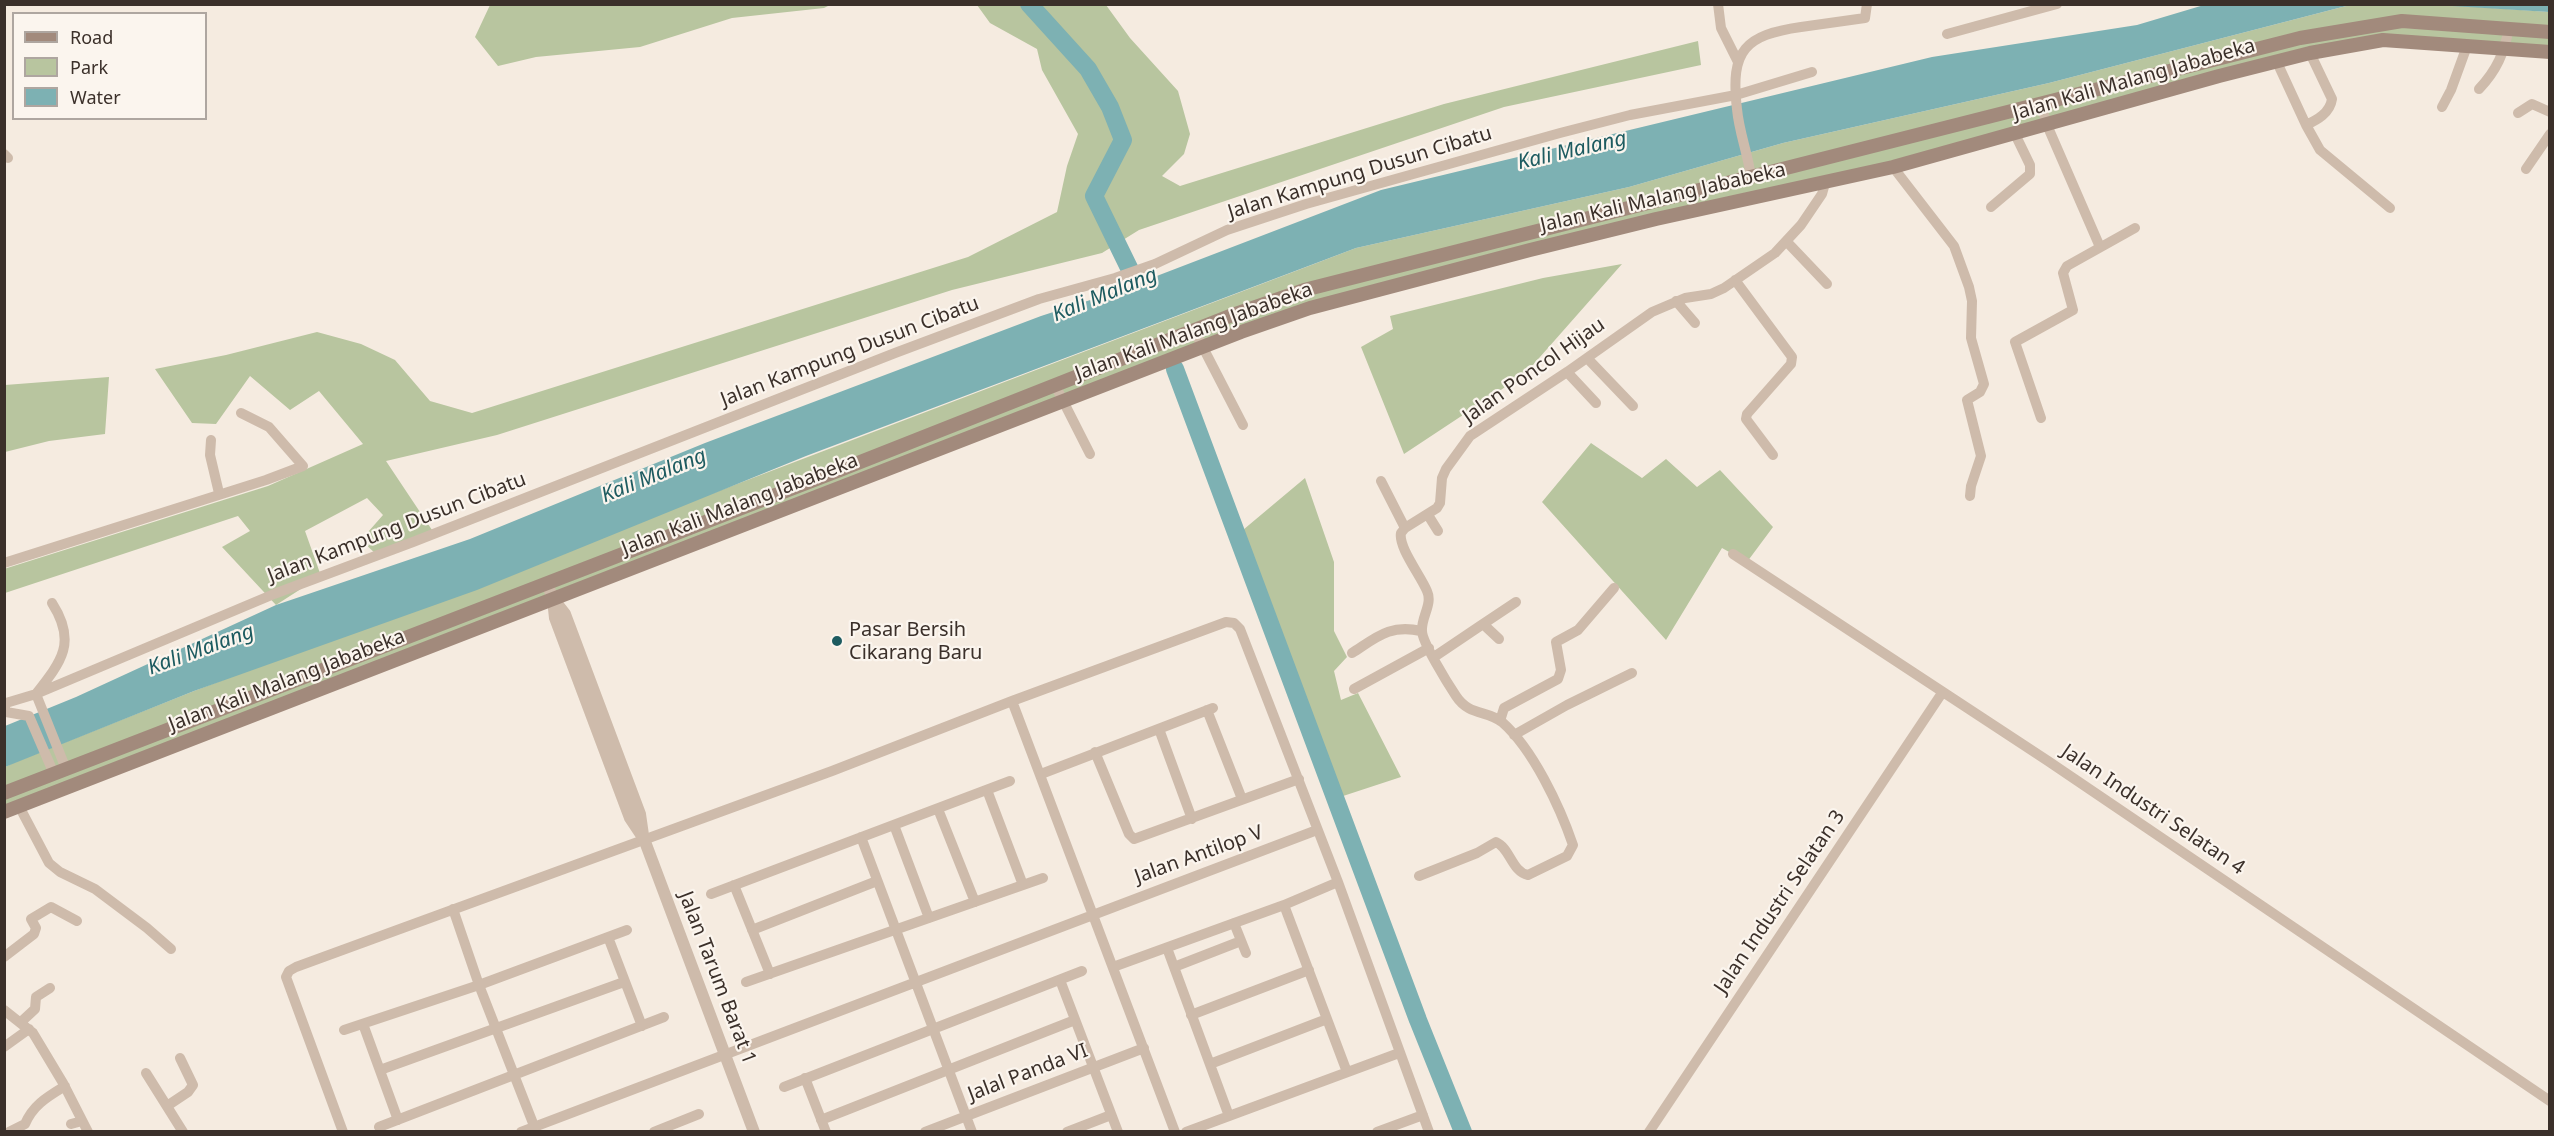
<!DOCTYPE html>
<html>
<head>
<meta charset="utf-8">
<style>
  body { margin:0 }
  #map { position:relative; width:2554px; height:1136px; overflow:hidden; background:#f5ebe0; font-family:"Noto Sans",sans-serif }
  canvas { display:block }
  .frame { position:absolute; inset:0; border:6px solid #3b302a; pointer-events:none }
  .legend { position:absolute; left:12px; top:12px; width:195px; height:108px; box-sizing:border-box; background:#fbf5ee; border:2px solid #aea6a0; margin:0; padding:8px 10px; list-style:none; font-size:18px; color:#3b302a }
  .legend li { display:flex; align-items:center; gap:12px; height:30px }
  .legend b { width:30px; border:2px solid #aea6a0 }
</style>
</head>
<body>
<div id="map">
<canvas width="2554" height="1136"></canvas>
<div class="frame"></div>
<ul class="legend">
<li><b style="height:8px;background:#a28a7c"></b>Road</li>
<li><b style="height:16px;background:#b8c59f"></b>Park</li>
<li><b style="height:16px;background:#7db1b3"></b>Water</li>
</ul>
</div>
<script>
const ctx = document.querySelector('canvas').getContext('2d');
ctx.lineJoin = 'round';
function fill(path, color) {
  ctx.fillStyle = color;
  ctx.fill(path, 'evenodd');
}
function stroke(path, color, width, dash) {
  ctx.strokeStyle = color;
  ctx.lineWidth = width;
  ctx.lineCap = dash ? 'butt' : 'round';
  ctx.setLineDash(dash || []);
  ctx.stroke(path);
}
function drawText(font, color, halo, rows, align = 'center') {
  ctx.font = font + ' "Noto Sans",sans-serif';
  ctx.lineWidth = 4.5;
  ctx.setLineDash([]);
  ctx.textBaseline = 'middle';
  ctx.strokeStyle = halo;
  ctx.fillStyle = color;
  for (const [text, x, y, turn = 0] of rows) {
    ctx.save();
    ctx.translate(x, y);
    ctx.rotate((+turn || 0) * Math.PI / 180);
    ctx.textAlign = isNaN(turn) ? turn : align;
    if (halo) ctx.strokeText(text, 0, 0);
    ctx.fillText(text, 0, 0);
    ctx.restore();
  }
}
fill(new Path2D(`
  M2436,4L2549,12V52L2384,40L2152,95L1310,308L5,811V767L13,763L194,691L1356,248L1629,187L1783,143L2049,83L2350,5Z
  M490,5V4L830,5L824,8L732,18L640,47L536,57L498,66L475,37Z
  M977,5H1106L1130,38L1178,91L1190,134L1184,154L1162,176L1180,186L1444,104L1698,41L1701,65L1504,107L1139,230L1102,253L952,290L497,435L386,461L434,533L378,556L361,540L383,515L367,498L305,531L321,576L276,605L222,547L250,531L238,516L5,593L4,569L268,486L363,444L319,391L290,410L250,376L216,424L192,423L155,369L226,355L317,332L361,344L395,360L430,401L472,413L968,257L1057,212L1067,166L1078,134L1042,70L1037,49L990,23Z
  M1622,264L1525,374L1404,454L1361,347L1393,329L1390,316L1543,278Z
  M109,377L105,434L49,441L5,452V385Z
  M1591,443L1642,478L1666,459L1697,487L1720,470L1773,527L1747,562L1722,548L1666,640L1542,502Z
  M1305,478L1334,562V631L1347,657L1334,671L1341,700L1358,693L1401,777L1337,798L1237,535Z`), '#b8c59f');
fill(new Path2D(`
  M2204,5H2350L2049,83L1783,143L1629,187L1356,248L806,456L477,590L194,691L5,767V726L76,697L276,605L470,539L705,443L1041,316L1115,292L1381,190L1932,57L2137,25Z
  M2436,5H2549V12Z`), '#7db1b3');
stroke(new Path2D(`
  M1029,4L1088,69L1110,107L1123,140L1094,196L1132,274
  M1175,369L1418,1020L1463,1132`), '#7db1b3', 18);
stroke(new Path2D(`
  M1718,4L1721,28L1738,62
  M1947,34L2057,4
  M2276,60L2306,125L2320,150L2390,208
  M2479,89C2497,70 2504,53 2509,28
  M2041,104L2047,125L2100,247
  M2442,107L2451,90L2467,46
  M2518,113L2532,104L2550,112
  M2306,125C2317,120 2330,113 2332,99L2310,53
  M4,154L8,158
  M1893,167L1954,246L1969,287L1972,301L1971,338L1984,384L1980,392L1967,400L1981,456L1971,486L1970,496
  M2526,169L2550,134
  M1751,177C1748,154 1739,132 1737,109C1730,50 1745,35 1801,27C1823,24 1844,21 1865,18L1867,4
  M1991,207L2030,174V165L2015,134
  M1787,242L1827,284
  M1735,280L1792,357L1791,364L1747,414L1746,419L1773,455
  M1676,301L1695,323
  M1194,330L1243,425
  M1587,358L1633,406
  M1567,372L1596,403
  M1055,385L1090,454
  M2041,418L2015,342L2073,310L2063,273L2067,266L2135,228
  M211,440L210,455L219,493
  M1381,481L1405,528
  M1428,515L1438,531
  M1733,554L2048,761L2550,1101
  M4,563L266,480L303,466L269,427L241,413
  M52,603C77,642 62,661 36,694L66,769
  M1483,624L1516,602
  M1352,653C1377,637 1390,624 1421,631
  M1434,657L1483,624L1499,639
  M1354,689L1429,648
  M1012,701L1175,1132
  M1207,710L1242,799
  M4,712L6,703L36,694L274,594L413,542L895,353L1039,299L1115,278L1155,264L1227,230L1306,204L1560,133L1630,115L1736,95L1812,72
  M6,712L29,716L54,774
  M1500,721L1504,708L1558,679L1561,670L1556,642L1578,630L1614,588
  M1159,729L1192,819
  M1514,735L1567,705L1632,673
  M1095,752L1129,834L1134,839L1299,779
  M1041,774L1213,708
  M987,790L1023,885
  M19,806L49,863L60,872L95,889L147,928L171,949
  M938,809L975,902
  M894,825L929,918
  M861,837L972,1132
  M1419,876L1477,853L1496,842C1510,848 1512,872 1528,875L1567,856L1573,845C1560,807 1533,749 1502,722C1487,710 1469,716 1456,696C1448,684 1422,642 1422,631C1421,617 1433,604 1427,591C1421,576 1398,547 1401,533L1405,528L1437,508L1440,503L1442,478L1446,469L1470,436L1567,372L1652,312L1685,298L1711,294L1724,288L1775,253L1801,225L1822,194L1826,180
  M734,885L770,974
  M711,894L1010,781
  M1284,905L1347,1072
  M453,909L479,985L536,1131
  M1234,923L1246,953
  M752,930L877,881
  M608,937L642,1026
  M1167,948L1229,1116
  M4,957L34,934L36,928L31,919L51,907L77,921
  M1113,967L1284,905L1338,882
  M1174,967L1241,941
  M1060,980L1118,1132
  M746,982L1043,878
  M4,1010L33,1033L63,1083L88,1132
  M1191,1015L1309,970
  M21,1022L35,1009L36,997L50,988
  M363,1024L398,1120
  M344,1030L479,985L627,930
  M4,1047L29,1029
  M1210,1064L1327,1019
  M380,1070L624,982
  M146,1073L183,1132
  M805,1078L826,1132
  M784,1087L1082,971
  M167,1106L188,1092L193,1085L180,1058
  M821,1120L1075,1020
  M71,1124L82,1121
  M379,1127L664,1017
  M9,1132L25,1124C33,1105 47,1097 65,1086
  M343,1132L286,977L289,971L296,967L832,771L1012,701L1226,622L1234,623L1240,629L1338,882L1429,1132
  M521,1132L1317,830
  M654,1132L699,1114
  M925,1132L1144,1048
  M1067,1132L1111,1115
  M1186,1132L1399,1053
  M1377,1132L1423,1115
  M1649,1132L1942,693`), '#cebbab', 10);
stroke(new Path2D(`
  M547,583L553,599L555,618L630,818L644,839L754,1132
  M554,600L565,614L640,814L643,835`), '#cebbab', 12);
stroke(new Path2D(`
  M4,793L840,470L1235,314L1304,290L2300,38L2402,21L2550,32
  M4,812L1241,332L1310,308L1530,250L1656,219L1893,167L2219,76L2310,53L2383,40L2550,52`), '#a28a7c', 14);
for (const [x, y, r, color] of [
  [837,641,6,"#1d5b60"]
]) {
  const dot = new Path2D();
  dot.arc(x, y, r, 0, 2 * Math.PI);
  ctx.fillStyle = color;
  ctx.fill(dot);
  stroke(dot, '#fbf5ee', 2);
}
drawText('20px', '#3b302a', '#fbf5ee', [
  ["Jalan Kali Malang Jababeka",2134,80,-16],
  ["Jalan Kampung Dusun Cibatu",1360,173,-17],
  ["Jalan Kali Malang Jababeka",1663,198,-13],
  ["Jalan Kali Malang Jababeka",1194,332,-20],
  ["Jalan Kampung Dusun Cibatu",850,352,-21],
  ["Jalan Poncol Hijau",1534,371,-35],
  ["Jalan Kali Malang Jababeka",740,505,-21],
  ["Jalan Kampung Dusun Cibatu",397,528,-21],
  ["Jalan Kali Malang Jababeka",287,681,-21],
  ["Jalan Industri Selatan 4",2153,810,34],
  ["Jalan Antilop V",1199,855,-20],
  ["Jalan Industri Selatan 3",1780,902,-56],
  ["Jalan Tarum Barat 1",717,978,69],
  ["Jalal Panda VI",1028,1073,-21]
]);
drawText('20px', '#3b302a', '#fbf5ee', [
  ["Pasar Bersih",849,630],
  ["Cikarang Baru",849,653]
], 'left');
drawText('italic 21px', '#1d5b60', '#fbf5ee', [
  ["Kali Malang",1572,151,-13],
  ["Kali Malang",1105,295,-22],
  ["Kali Malang",654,476,-22],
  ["Kali Malang",201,650,-20]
]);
</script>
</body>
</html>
